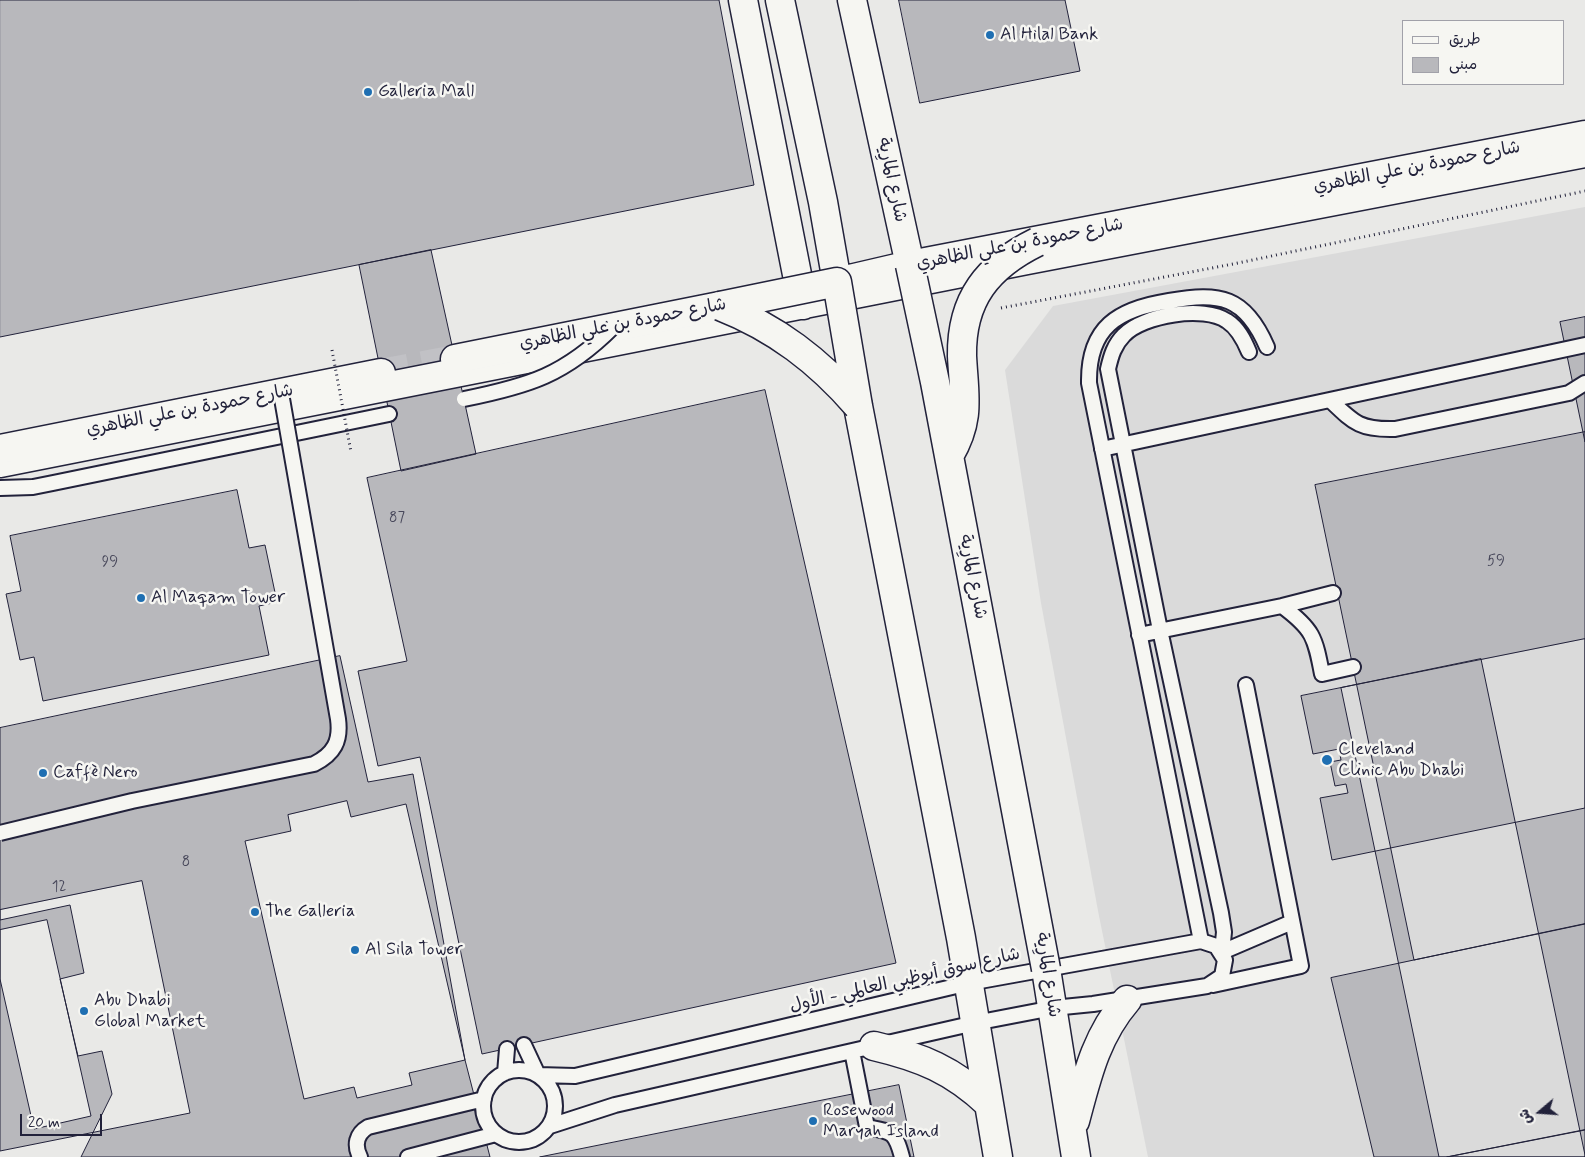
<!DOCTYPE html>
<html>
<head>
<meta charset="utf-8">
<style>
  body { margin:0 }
  #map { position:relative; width:1585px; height:1157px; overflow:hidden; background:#e9e9e7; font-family:Mynerve,"Playpen Sans Arabic",sans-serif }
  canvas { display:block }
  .legend { position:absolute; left:1402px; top:20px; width:162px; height:65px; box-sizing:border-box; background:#f6f6f2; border:1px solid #a1a1a9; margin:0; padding:6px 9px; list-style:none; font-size:15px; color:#22223b }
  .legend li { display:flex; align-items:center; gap:10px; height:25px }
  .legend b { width:25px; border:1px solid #a1a1a9 }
  .north { position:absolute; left:1515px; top:1087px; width:50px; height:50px; -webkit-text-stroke:4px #f6f6f2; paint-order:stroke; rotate:252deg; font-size:14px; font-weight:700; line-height:20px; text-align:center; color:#22223b }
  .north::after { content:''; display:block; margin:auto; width:18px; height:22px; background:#22223b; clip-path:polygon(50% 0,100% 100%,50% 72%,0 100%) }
  .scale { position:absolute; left:20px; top:1114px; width:82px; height:22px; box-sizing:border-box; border:2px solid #22223b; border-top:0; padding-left:6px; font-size:15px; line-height:18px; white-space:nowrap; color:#22223b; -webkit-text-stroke:4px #f6f6f2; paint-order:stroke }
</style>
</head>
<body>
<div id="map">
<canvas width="1585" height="1157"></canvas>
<ul class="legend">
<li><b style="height:6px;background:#f6f6f2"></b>طريق</li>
<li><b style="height:14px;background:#b8b8bc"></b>مبنى</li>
</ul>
<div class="north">ش</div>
<div class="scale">20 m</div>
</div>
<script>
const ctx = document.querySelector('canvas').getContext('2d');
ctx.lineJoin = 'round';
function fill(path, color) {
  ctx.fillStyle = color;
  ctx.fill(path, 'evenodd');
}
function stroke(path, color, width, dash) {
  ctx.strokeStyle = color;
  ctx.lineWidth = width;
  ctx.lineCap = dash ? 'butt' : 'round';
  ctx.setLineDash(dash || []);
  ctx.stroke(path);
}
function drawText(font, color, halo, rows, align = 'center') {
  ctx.font = font + ' Mynerve,"Playpen Sans Arabic",sans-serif';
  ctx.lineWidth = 5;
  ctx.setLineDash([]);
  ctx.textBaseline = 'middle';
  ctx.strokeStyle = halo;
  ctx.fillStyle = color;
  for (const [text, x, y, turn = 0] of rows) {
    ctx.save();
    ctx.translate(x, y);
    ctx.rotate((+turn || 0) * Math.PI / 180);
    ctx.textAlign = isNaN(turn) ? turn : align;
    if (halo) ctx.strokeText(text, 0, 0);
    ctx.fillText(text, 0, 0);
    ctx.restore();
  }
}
fill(new Path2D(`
  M1585,207V1157H1148L1099,916L1041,603L1005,370L1053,306Z`), '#dadada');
const building = new Path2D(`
  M0,0H719L754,185L0,337Z
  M899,0H1065L1080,71L920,103Z
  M431,250L476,454L401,471L359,265Z
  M1585,317V442L1560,322Z
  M765,390L896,963L482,1054L420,757L378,766L358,671L407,661L367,478Z
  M1585,432V924L1414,960L1315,485Z
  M237,490L249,548L265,545L277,602L259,606L269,655L43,701L34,657L20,660L6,594L21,591L10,536Z
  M1585,639V808L1332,860L1320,798L1348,793L1346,784L1335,786L1330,762L1341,760L1339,749L1313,754L1301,696Z
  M340,656L368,782L413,774L465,1060L490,1157H81L112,1094L102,1051L78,1056L60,979L84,973L70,905L0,920V728Z
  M1481,659L1585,1155V1157H1439L1341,688Z
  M347,801L351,817L406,804L465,1060L409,1073L412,1085L357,1098L354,1087L304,1099L245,841L291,831L288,815Z
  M142,881L190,1113L0,1151V910Z
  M47,920L91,1116L34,1129L0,979V930Z
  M1585,924V1130L1447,1157H1374L1331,978Z
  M899,1085L914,1157H540Z
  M1585,1130V1157H1447Z`);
fill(building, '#b8b8bc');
stroke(building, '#22223b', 1);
stroke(new Path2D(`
  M381,373L455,359`), '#c1c1c5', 28, [28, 14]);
const lane = new Path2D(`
  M1330,400C1354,423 1360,430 1395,429L1569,393L1585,383
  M1102,449L1585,345
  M0,488L33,487L53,483L389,414
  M1282,606C1313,629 1315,637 1322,674L1353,667
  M1139,635L1282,606L1333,593
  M1201,941L1089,383C1088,327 1118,309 1169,301C1220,292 1245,296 1267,347
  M1222,952L1224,932L1221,913L1160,630L1108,369C1111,356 1114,345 1124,335C1143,315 1204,305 1227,321C1238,328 1244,340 1249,352
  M1222,952L1292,922
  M1213,985L1301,966L1246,685
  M524,1045L538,1075L575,1076L969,983L1201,941L1216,946L1225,960L1222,976L1207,986L1093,1004L1053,1008L975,1023L615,1105L550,1126
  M852,1051L867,1127C892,1132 895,1131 902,1157
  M483 1106a36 36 0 1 1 72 0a36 36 0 1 1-72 0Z
  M505,1073L507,1049
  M360,1157C354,1145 356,1134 368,1127L484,1099
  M408,1157L496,1134`);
const street = new Path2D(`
  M743,0L803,305
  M0,463L1027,260L1585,153`);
const secondary = new Path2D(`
  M780,0L823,202L837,282L910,265L1585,135
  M852,0L910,265
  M455,359L720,306
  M858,406L961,938L998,1157
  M0,449L381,373
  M1046,969L1076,1157
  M874,1046C921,1057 953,1070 989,1104
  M1075,1121C1087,1076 1096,1036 1127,1000`);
stroke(lane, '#22223b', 18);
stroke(street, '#22223b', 31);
stroke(secondary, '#22223b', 31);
stroke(new Path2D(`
  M1001,308L1233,264L1585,191`), '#22223b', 3, [1, 4]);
stroke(lane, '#f6f6f2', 14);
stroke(street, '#f6f6f2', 28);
stroke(secondary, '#f6f6f2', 28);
const laneBridge = new Path2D(`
  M464,399C529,386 565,375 613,327
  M0,833L132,801L314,764C334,754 341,741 338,719L281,393`);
const secondaryBridge = new Path2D(`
  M910,265L935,382L1046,969
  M720,306L837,282L858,406
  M720,306C776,328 819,361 858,406
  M949,456C971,419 964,396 962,356C961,299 988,266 1037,242`);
stroke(laneBridge, '#22223b', 18, []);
stroke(secondaryBridge, '#22223b', 31, []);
stroke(new Path2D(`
  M332,350L351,452`), '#22223b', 3, [1, 4]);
stroke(laneBridge, '#f6f6f2', 14);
stroke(secondaryBridge, '#f6f6f2', 28);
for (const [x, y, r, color] of [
  [990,35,5,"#1f6fb2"],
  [368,92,5,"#1f6fb2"],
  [141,598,5,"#1f6fb2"],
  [1327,760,6,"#1f6fb2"],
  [43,773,5,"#1f6fb2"],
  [255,912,5,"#1f6fb2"],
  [355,950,5,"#1f6fb2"],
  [84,1011,5,"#1f6fb2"],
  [813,1121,5,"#1f6fb2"]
]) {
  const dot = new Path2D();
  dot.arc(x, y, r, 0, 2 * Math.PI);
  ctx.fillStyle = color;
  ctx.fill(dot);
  stroke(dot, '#f6f6f2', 2);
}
drawText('15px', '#48485b', null, [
  ["87",397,519],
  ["59",1496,562],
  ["99",110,563],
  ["8",186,863],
  ["12",59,888]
]);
drawText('18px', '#22223b', '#f6f6f2', [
  ["Al Hilal Bank",1000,35],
  ["Galleria Mall",378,92],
  ["Al Maqam Tower",151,598],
  ["Cleveland",1338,750],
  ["Clinic Abu Dhabi",1338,771],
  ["Caffè Nero",53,773],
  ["The Galleria",265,912],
  ["Al Sila Tower",365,950],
  ["Abu Dhabi",94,1001],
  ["Global Market",94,1022],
  ["Rosewood",823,1111],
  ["Maryah Island",823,1132]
], 'left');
drawText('18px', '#22223b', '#f6f6f2', [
  ["شارع حمودة بن علي الظاهري",1417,168,-11],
  ["شارع المارِية",891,180,78],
  ["شارع حمودة بن علي الظاهري",1020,245,-11],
  ["شارع حمودة بن علي الظاهري",623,325,-11],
  ["شارع حمودة بن علي الظاهري",190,411,-11],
  ["شارع المارِية",972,577,79],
  ["شارع المارِية",1047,975,81],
  ["شارع سوق أبوظبي العالمي - الأول",905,981,-13]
]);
</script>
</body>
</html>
